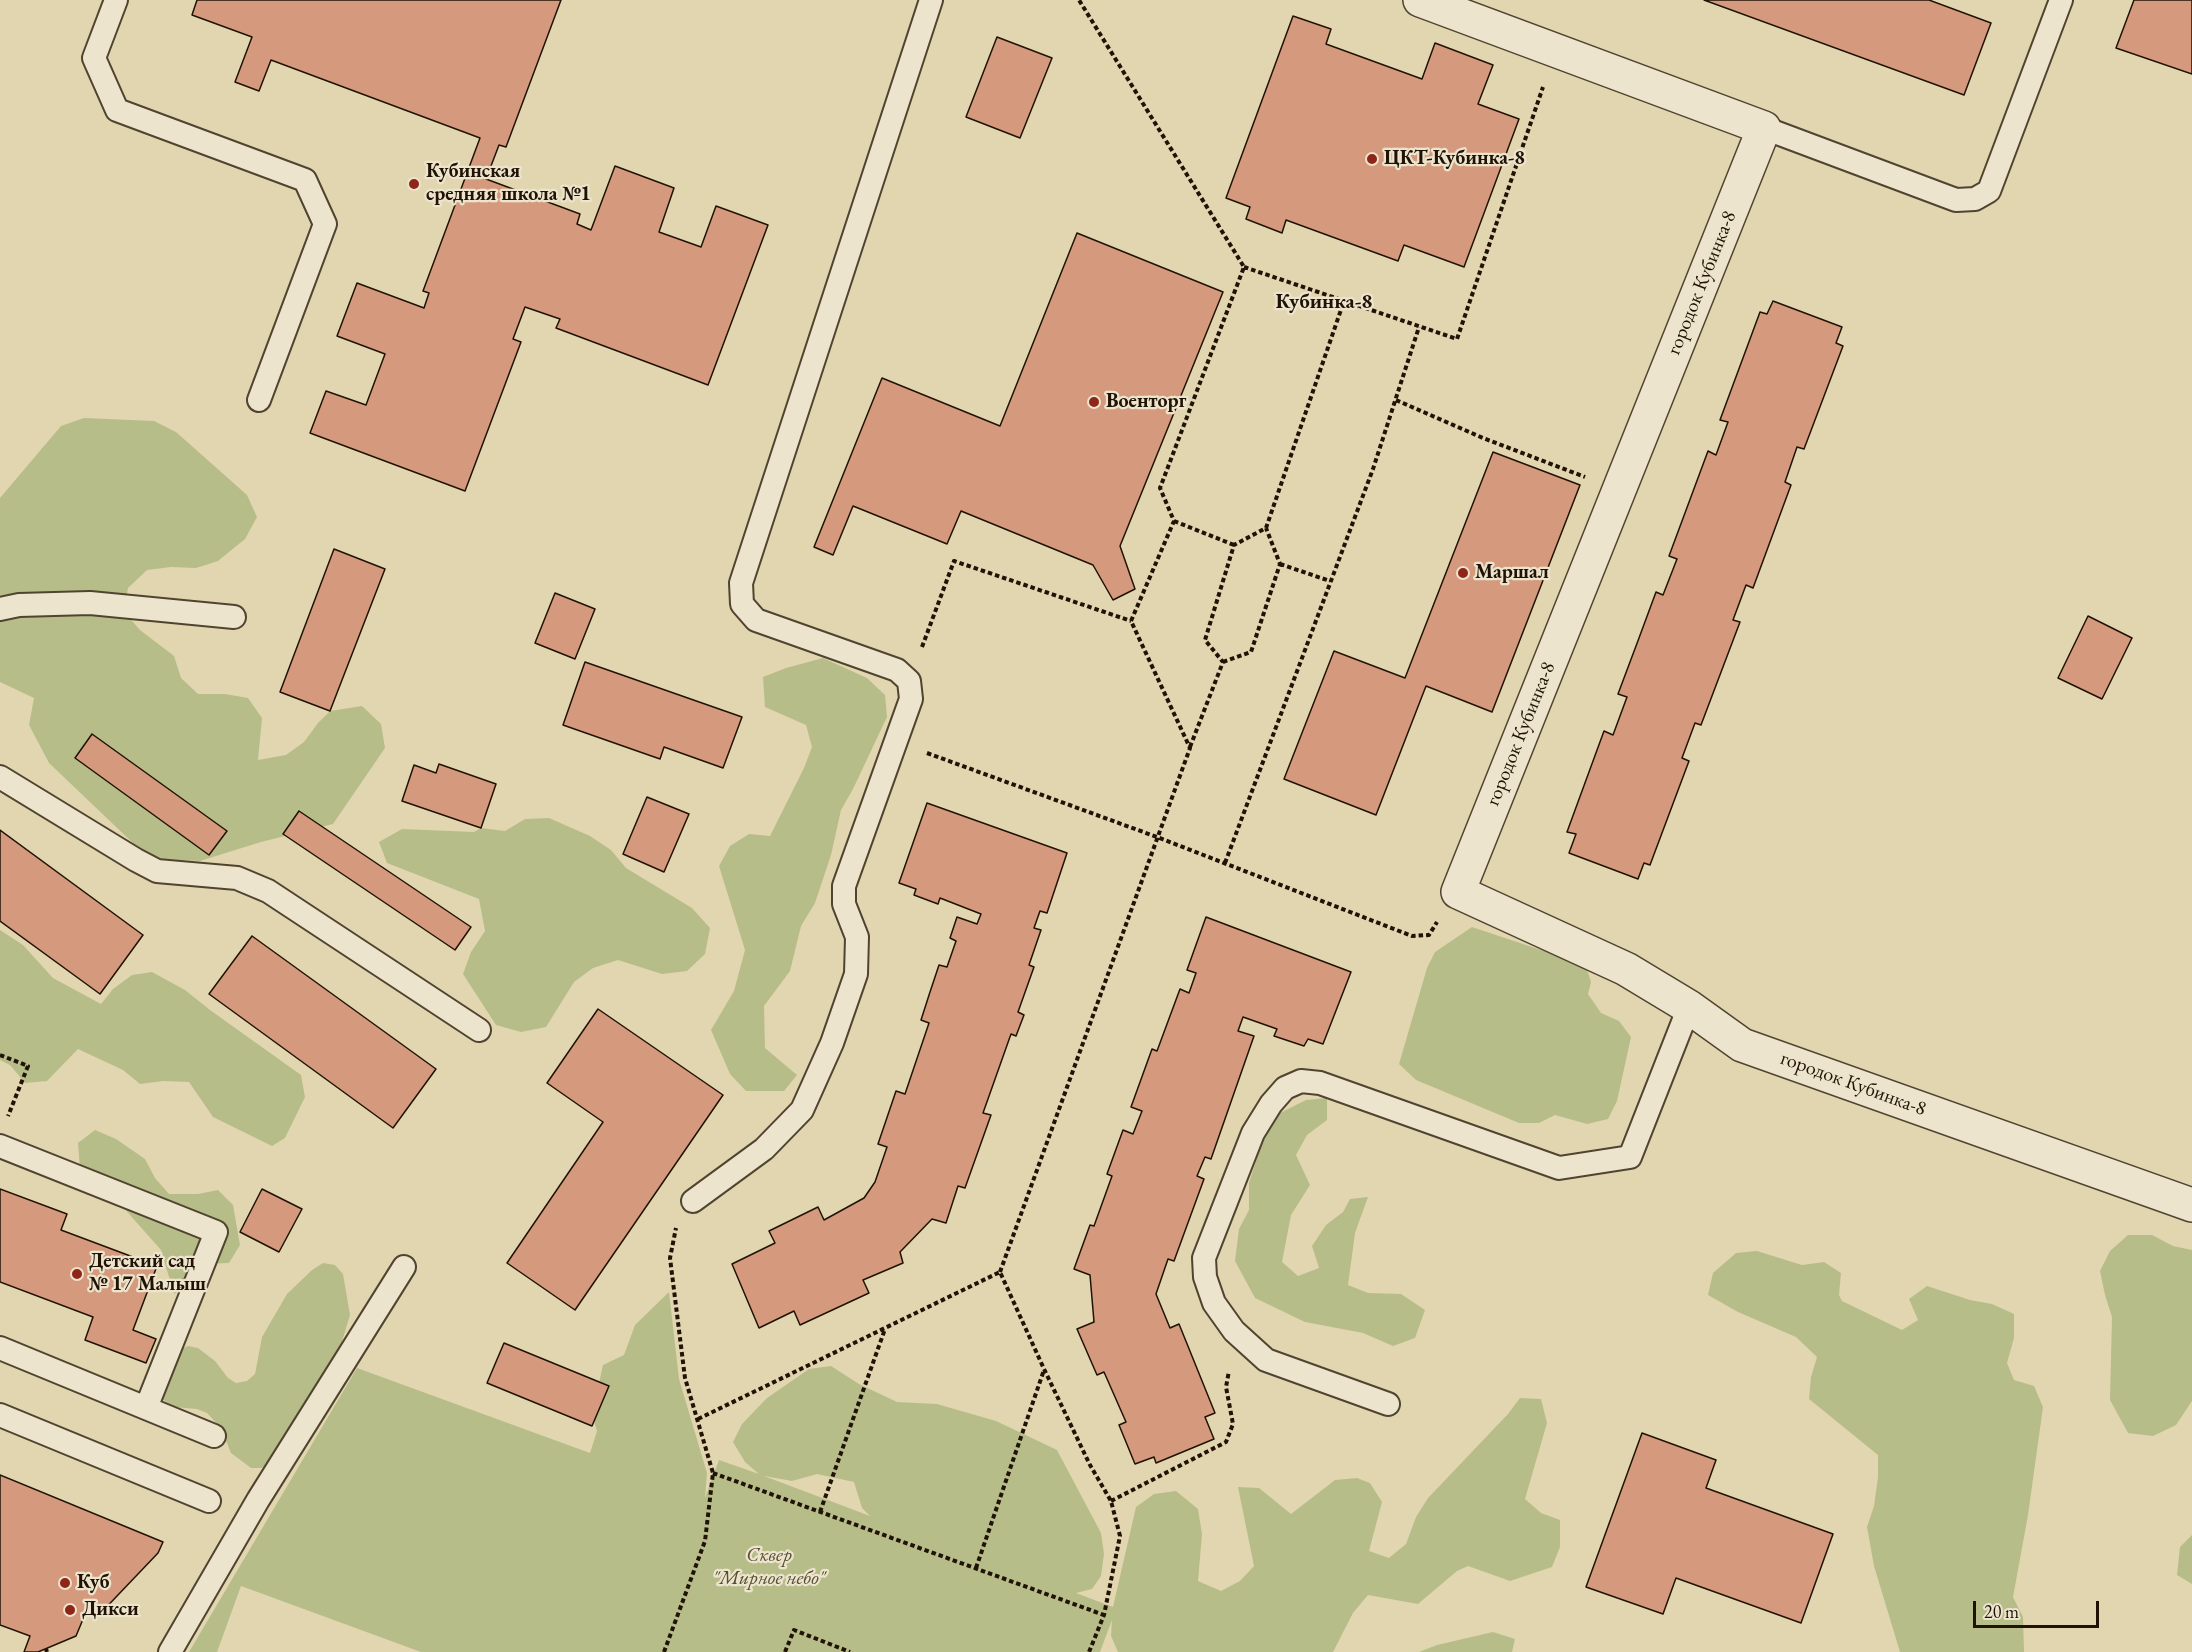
<!DOCTYPE html>
<meta charset="utf-8">
<style>
body{margin:0}
#map{position:relative;width:2192px;height:1652px;overflow:hidden;background:#e2d6b0;font-family:"EB Garamond",serif}
canvas{display:block}
.scale{position:absolute;left:1973px;top:1601px;width:126px;height:27px;box-sizing:border-box;border:3px solid #201305;border-top:0;padding-left:8px;font-size:18px;line-height:21px;white-space:nowrap;color:#201305;-webkit-text-stroke:4px #ece4cc;paint-order:stroke}
</style>
<div id="map">
<canvas width="2192" height="1652"></canvas>
<div class="scale">20 m</div>
</div>
<script>
const context = document.querySelector('canvas').getContext('2d');
context.lineJoin = 'round';
function paint(path, color) {
  context.fillStyle = color;
  context.fill(path, 'evenodd');
}
function toPath(rows) {
  const path = new Path2D();
  for (const r of rows) {
    path.moveTo(r[0], r[1]);
    for (let i = 2; i < r.length; i += 2) path.lineTo(r[i], r[i + 1]);
  }
  return path;
}
function strokePath(path, color, width, dash) {
  context.strokeStyle = color;
  context.lineWidth = width;
  context.lineCap = dash ? 'butt' : 'round';
  context.setLineDash(dash || []);
  context.stroke(path);
}
function drawText(font, color, halo, rows, align = 'center') {
  context.font = font + ' "EB Garamond",serif';
  context.lineWidth = 4.5;
  context.setLineDash([]);
  context.textBaseline = 'middle';
  context.strokeStyle = halo;
  context.fillStyle = color;
  for (const [text, x, y, turn = 0] of rows) {
    context.save();
    context.translate(x, y);
    context.rotate((+turn || 0) * Math.PI / 180);
    context.textAlign = isNaN(turn) ? turn : align;
    if (halo) context.strokeText(text, 0, 0);
    context.fillText(text, 0, 0);
    context.restore();
  }
}
paint(toPath([
 [84,418,154,421,176,432,247,495,257,517,245,539,218,561,196,568,171,567,147,570,128,588,124,612,140,630,174,656,181,678,198,694,225,694,248,698,262,718,258,760,286,755,304,742,318,723,330,711,362,706,381,724,385,748,333,824,261,842,200,861,154,859,134,844,49,763,29,725,34,698,0,682,0,498,61,426],
 [823,658,867,678,885,695,887,717,853,789,841,810,831,855,815,903,801,926,790,971,764,1006,765,1048,797,1075,784,1091,746,1091,730,1074,711,1030,734,991,745,950,719,866,730,846,749,834,770,836,804,768,812,747,806,725,765,707,763,677,786,668],
 [549,818,590,836,611,850,626,868,692,908,710,928,705,954,687,971,662,974,618,960,593,968,574,982,546,1027,521,1032,496,1025,463,974,471,952,485,931,479,899,387,863,379,842,402,829,474,832,481,828,505,831,525,819],
 [1472,927,1544,951,1567,951,1584,960,1591,982,1588,994,1601,1013,1619,1021,1631,1037,1617,1101,1608,1119,1587,1124,1555,1115,1539,1123,1519,1123,1416,1080,1399,1064,1427,968,1435,952],
 [0,930,23,945,53,978,101,1004,113,989,132,975,152,972,185,990,210,1010,301,1075,305,1097,285,1138,272,1146,213,1117,189,1082,163,1081,140,1084,123,1070,78,1049,47,1081,25,1083,10,1065,0,1060],
 [1327,1098,1327,1120,1307,1135,1296,1155,1310,1185,1291,1215,1282,1262,1298,1276,1319,1268,1312,1246,1326,1225,1343,1212,1350,1199,1368,1197,1355,1233,1348,1285,1368,1293,1401,1294,1425,1310,1415,1338,1393,1346,1363,1333,1305,1322,1255,1298,1235,1261,1239,1229,1249,1210,1249,1183,1257,1158,1260,1136,1272,1117,1306,1100],
 [95,1130,116,1139,145,1159,155,1178,169,1194,198,1194,218,1190,233,1205,240,1245,229,1263,206,1264,194,1283,174,1294,161,1250,114,1197,80,1169,78,1143],
 [2128,1235,2152,1235,2173,1246,2192,1250,2192,1401,2176,1425,2153,1436,2128,1433,2110,1400,2112,1317,2105,1295,2100,1271,2110,1251],
 [1757,1251,1802,1265,1824,1262,1841,1273,1839,1295,1842,1301,1902,1330,1918,1320,1909,1299,1927,1286,1970,1300,1992,1304,2014,1314,2014,1338,2007,1363,2014,1380,2034,1386,2043,1407,2028,1515,2013,1597,2023,1617,2024,1652,1900,1652,1874,1566,1867,1527,1874,1506,1878,1477,1878,1455,1809,1399,1811,1377,1817,1357,1796,1337,1738,1312,1708,1295,1713,1273,1736,1253],
 [323,1263,335,1265,343,1274,350,1315,336,1361,272,1462,262,1468,251,1468,231,1453,221,1428,207,1413,197,1409,173,1407,154,1393,166,1355,188,1346,198,1348,215,1361,228,1378,236,1383,247,1381,255,1374,262,1337,287,1294,312,1270],
 [669,1292,679,1379,707,1473,705,1498,719,1460,759,1474,745,1462,733,1442,742,1424,767,1398,809,1369,831,1366,859,1384,897,1402,937,1404,996,1421,1057,1450,1101,1533,1104,1554,1101,1576,1092,1589,1076,1593,1113,1607,1136,1507,1154,1494,1176,1491,1198,1509,1202,1534,1198,1581,1221,1591,1240,1581,1254,1566,1238,1487,1259,1488,1291,1514,1335,1480,1357,1478,1370,1483,1382,1502,1369,1551,1389,1558,1406,1544,1416,1517,1428,1498,1508,1414,1520,1398,1541,1399,1547,1423,1525,1499,1541,1513,1560,1520,1560,1547,1552,1567,1510,1581,1468,1566,1457,1571,1418,1604,1368,1595,1353,1613,1333,1652,1118,1652,1111,1636,1112,1620,1100,1652,421,1652,241,1586,217,1652,189,1652,357,1368,590,1453,597,1431,592,1415,603,1365,624,1355,635,1325],
 [817,1474,854,1482,862,1508,870,1516,764,1476,792,1481],
 [2192,1535,2192,1584,2177,1575,2180,1547],
 [1493,1632,1515,1639,1512,1652,1419,1652,1437,1645]
]), '#b7bd89');
const building = toPath([
 [197,0,561,0,506,147,499,145,486,179,580,214,577,224,591,230,615,166,674,188,659,232,701,247,716,206,768,225,708,385,556,328,560,319,525,307,513,339,521,342,465,491,310,433,326,391,366,405,385,354,337,336,357,283,424,308,429,293,423,291,480,138,271,60,259,91,235,82,252,37,192,15,197,0],
 [1704,0,1929,0,1991,23,1964,95,1704,0],
 [2134,0,2192,0,2192,74,2116,48,2134,0],
 [1293,16,1331,29,1326,44,1422,79,1435,43,1493,65,1478,104,1519,119,1464,267,1404,245,1398,261,1286,220,1282,233,1246,219,1250,207,1226,198,1293,16],
 [997,37,1052,58,1020,138,966,117,997,37],
 [1077,233,1223,292,1120,546,1135,589,1113,600,1093,565,961,511,947,544,853,506,833,555,814,547,882,378,1000,426,1077,233],
 [1773,301,1842,327,1836,343,1843,346,1804,449,1797,447,1785,482,1791,485,1753,588,1746,585,1733,620,1740,622,1701,725,1695,723,1682,758,1689,761,1650,865,1644,863,1638,879,1569,853,1576,834,1567,832,1604,731,1613,735,1627,697,1618,694,1639,638,1656,592,1663,595,1677,559,1669,556,1708,451,1716,455,1728,422,1720,420,1760,312,1767,314,1773,301],
 [1493,452,1580,485,1492,712,1426,686,1376,815,1284,779,1334,651,1405,678,1493,452],
 [334,549,385,569,330,711,280,692,334,549],
 [555,593,595,609,575,659,535,643,555,593],
 [2088,616,2132,638,2102,699,2058,678,2088,616],
 [585,662,742,717,723,768,664,747,660,759,563,725,585,662],
 [92,734,227,831,209,855,75,758,92,734],
 [439,764,496,784,481,828,402,801,414,765,436,773,439,764],
 [647,797,689,814,664,872,623,854,647,797],
 [927,803,1067,853,1047,913,1040,911,1034,928,1041,930,1029,965,1034,967,1018,1012,1024,1015,1016,1036,1011,1034,983,1113,991,1115,965,1188,958,1186,946,1223,932,1219,900,1252,903,1263,863,1280,869,1293,800,1325,794,1311,759,1328,732,1264,775,1243,769,1231,818,1207,824,1220,864,1198,875,1182,887,1147,878,1144,896,1091,905,1094,929,1023,921,1020,930,992,939,965,947,967,956,941,950,938,957,917,977,924,981,914,940,898,938,904,914,895,916,889,899,883,927,803],
 [299,811,471,927,455,950,283,834,299,811],
 [0,830,143,935,100,994,0,921,0,830],
 [1206,917,1351,972,1323,1044,1308,1039,1304,1046,1274,1036,1277,1029,1243,1017,1238,1031,1254,1036,1211,1159,1205,1157,1197,1176,1204,1179,1174,1261,1168,1259,1156,1294,1170,1328,1179,1324,1215,1413,1205,1417,1214,1439,1156,1463,1154,1457,1135,1464,1119,1425,1126,1422,1104,1372,1097,1375,1077,1329,1094,1322,1090,1275,1074,1269,1090,1225,1094,1226,1112,1176,1107,1174,1123,1130,1133,1134,1142,1111,1131,1107,1152,1049,1157,1051,1180,989,1189,993,1196,973,1187,970,1206,917],
 [252,936,436,1069,393,1128,209,994,252,936],
 [598,1009,723,1095,575,1310,507,1263,603,1122,547,1083,598,1009],
 [0,1189,67,1214,61,1230,157,1266,133,1330,156,1339,146,1363,85,1340,93,1317,0,1282,0,1189],
 [262,1189,302,1209,279,1252,240,1232,262,1189],
 [504,1343,609,1386,592,1426,487,1383,504,1343],
 [1642,1433,1716,1460,1706,1488,1833,1534,1801,1623,1676,1578,1663,1614,1586,1587,1642,1433],
 [0,1475,163,1542,158,1553,97,1617,86,1612,76,1636,38,1652,24,1652,30,1636,0,1625,0,1475]
]);
paint(building, '#d5997d');
strokePath(building, '#201305', 1.5);
const service = toPath([
 [116,0,94,58,117,110,305,180,325,224,259,400],
 [1764,128,1956,200,1975,199,1989,191,2061,0],
 [0,609,19,605,90,603,234,617],
 [0,777,136,860,157,871,237,878,268,891,479,1030],
 [0,1146,216,1232,146,1408],
 [693,1201,764,1149,802,1110,832,1043,856,974,857,937,844,904,844,886,911,699,909,681,897,670,756,620,742,604,741,583,931,0],
 [0,1348,214,1436],
 [1388,1404,1266,1360,1234,1331,1214,1303,1205,1277,1204,1258,1253,1133,1271,1104,1285,1088,1301,1081,1320,1083,1559,1168,1630,1157,1689,1007],
 [0,1415,209,1501],
 [170,1652,258,1500,404,1267]
]);
const minor = toPath([
 [1420,0,1764,128,1458,892,1626,969,1689,1007,1742,1045,2192,1205]
]);
strokePath(service, '#504430', 26);
strokePath(minor, '#504430', 36);
strokePath(toPath([
 [1244,267,1457,339,1543,87],
 [1396,400,1483,438,1585,477],
 [1174,521,1234,545],
 [1280,564,1330,581],
 [922,647,954,561,1131,621],
 [1223,662,1251,652,1280,564,1266,528],
 [1190,747,1223,662,1205,640,1234,545,1266,528,1344,301],
 [927,753,1157,837,1412,936,1429,935,1437,922],
 [1225,863,1373,469,1419,327],
 [0,1055,28,1066,8,1116],
 [1000,1272,1190,748,1131,621,1174,521,1160,488,1244,267,1079,0],
 [698,1419,1000,1272,1044,1369,1090,1465,1111,1501,1120,1536,1104,1615,1089,1652],
 [713,1473,1104,1615],
 [1111,1501,1226,1442,1233,1424,1226,1387,1229,1371],
 [820,1512,885,1329],
 [976,1568,1044,1370],
 [46,1649,47,1652],
 [664,1652,705,1541,713,1473,685,1378,670,1258,676,1228],
 [785,1652,794,1630,850,1652]
]), '#201305', 4, [4.5, 3]);
strokePath(service, '#ece4cc', 22);
strokePath(minor, '#ece4cc', 33);
for (const [x, y, r, color] of [
 [1372,159,6,"#8f2418"],
 [414,184,6,"#8f2418"],
 [1094,402,6,"#8f2418"],
 [1463,573,6,"#8f2418"],
 [77,1274,6,"#8f2418"],
 [65,1583,6,"#8f2418"],
 [70,1610,6,"#8f2418"]
]) {
  const dot = new Path2D();
  dot.arc(x, y, r, 0, 2 * Math.PI);
  context.fillStyle = color;
  context.fill(dot);
  strokePath(dot, '#ece4cc', 2);
}
drawText('bold 20px', '#201305', '#ece4cc', [
 ["ЦКТ-Кубинка-8",1384,159],
 ["Кубинская",426,172],
 ["средняя школа №1",426,195],
 ["Военторг",1106,402],
 ["Маршал",1475,573],
 ["Детский сад",89,1262],
 ["№ 17 Малыш",89,1285],
 ["Куб",77,1583],
 ["Дикси",82,1610]
], 'left');
drawText('20px', '#201305', '#ece4cc', [
 ["городок Кубинка-8",1702,283,-68],
 ["городок Кубинка-8",1521,734,-68],
 ["городок Кубинка-8",1853,1084,20]
]);
drawText('italic 20px', '#554e33', '#ece4cc', [
 ["Сквер",769,1556],
 ["\"Мирное небо\"",769,1579]
]);
drawText('bold 21px', '#201305', '#ece4cc', [
 ["Кубинка-8",1324,302]
]);
</script>
